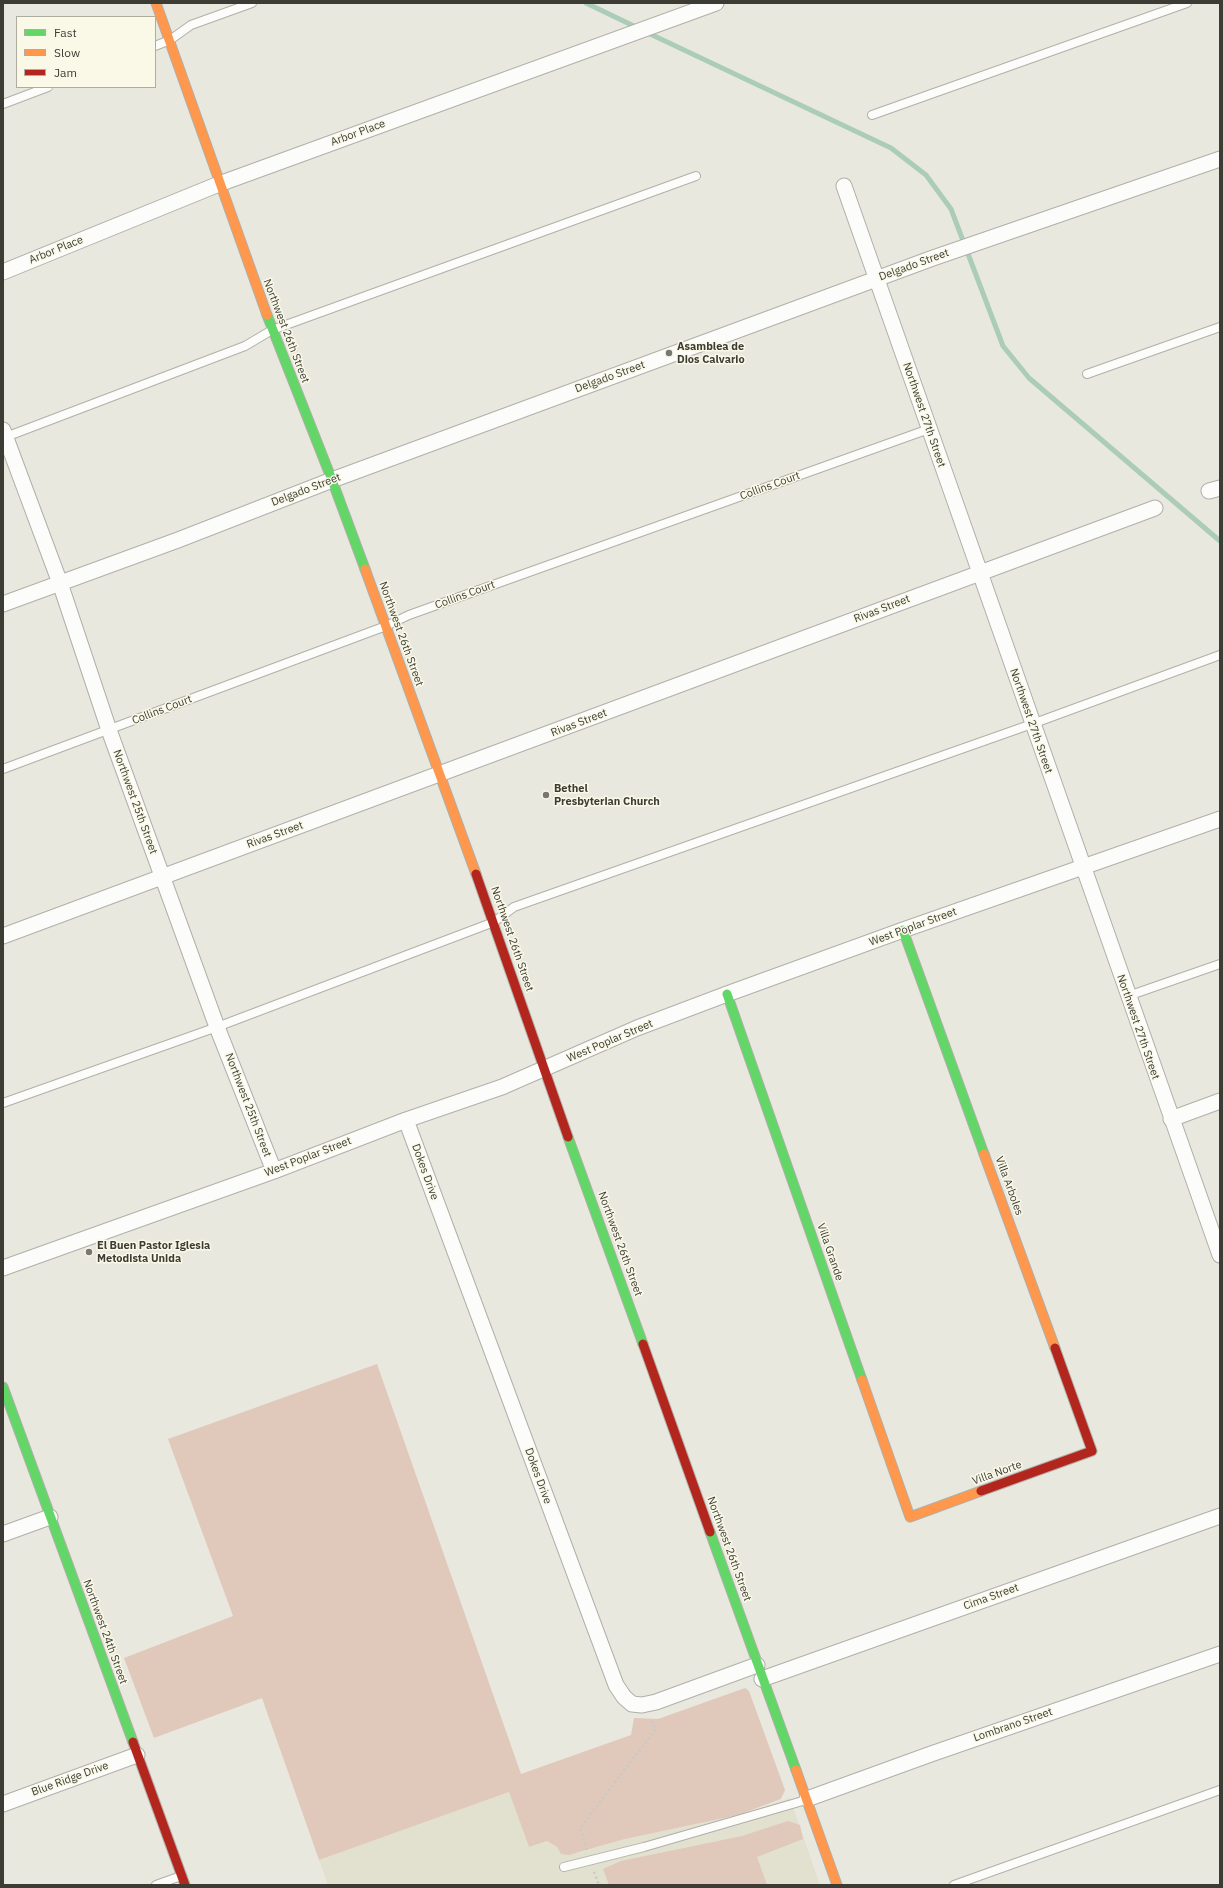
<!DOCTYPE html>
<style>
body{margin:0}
#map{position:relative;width:1223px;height:1888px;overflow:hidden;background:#e9e8df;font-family:"IBM Plex Sans",sans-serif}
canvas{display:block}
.frame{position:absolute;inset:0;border:4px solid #3c3c35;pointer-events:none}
.legend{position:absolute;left:16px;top:16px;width:140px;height:72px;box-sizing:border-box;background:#faf9e8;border:1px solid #aeada0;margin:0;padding:5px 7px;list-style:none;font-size:12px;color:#3c3c35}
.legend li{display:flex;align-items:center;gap:8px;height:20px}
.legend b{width:20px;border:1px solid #aeada0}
</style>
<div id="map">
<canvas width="1223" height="1888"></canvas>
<div class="frame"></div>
<ul class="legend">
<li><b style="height:5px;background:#63d668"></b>Fast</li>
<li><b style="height:5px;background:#ff974d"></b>Slow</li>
<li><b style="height:5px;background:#b3261e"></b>Jam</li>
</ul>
</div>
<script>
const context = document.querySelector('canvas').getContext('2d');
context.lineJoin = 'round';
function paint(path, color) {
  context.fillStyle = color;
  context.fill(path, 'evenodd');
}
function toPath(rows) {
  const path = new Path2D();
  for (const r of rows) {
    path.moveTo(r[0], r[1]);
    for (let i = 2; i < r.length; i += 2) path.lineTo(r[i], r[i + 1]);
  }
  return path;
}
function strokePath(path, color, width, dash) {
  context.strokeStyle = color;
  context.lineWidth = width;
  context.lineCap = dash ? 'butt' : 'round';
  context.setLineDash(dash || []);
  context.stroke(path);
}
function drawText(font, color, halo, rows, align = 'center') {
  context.font = font + ' "IBM Plex Sans",sans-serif';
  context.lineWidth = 3;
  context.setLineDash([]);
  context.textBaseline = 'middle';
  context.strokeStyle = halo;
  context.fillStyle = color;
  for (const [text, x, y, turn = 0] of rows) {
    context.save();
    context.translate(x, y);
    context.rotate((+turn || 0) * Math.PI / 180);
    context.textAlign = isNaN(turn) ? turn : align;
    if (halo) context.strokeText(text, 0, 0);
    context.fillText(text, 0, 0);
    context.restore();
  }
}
paint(toPath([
 [509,1792,529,1847,547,1841,557,1847,561,1854,579,1853,625,1839,738,1815,790,1798,820,1885,328,1885,319,1860]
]), '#e2e0cf');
paint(toPath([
 [377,1364,521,1774,631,1735,634,1718,658,1719,745,1688,749,1691,785,1790,781,1799,738,1815,625,1839,569,1855,561,1854,557,1847,547,1841,529,1847,509,1792,319,1860,262,1698,154,1738,124,1658,233,1616,168,1439],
 [788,1821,800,1825,803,1839,757,1857,767,1885,609,1885,603,1869,621,1861,742,1836]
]), '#e0c8bb');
strokePath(toPath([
 [586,3,638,28],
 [646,32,891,148,926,175,951,209,1003,346,1029,378,1220,541]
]), '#abcdb8', 5);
const lane = toPath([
 [155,46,170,40,191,25,252,3],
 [3,104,48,87],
 [872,115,1187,3],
 [1087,374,1220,327],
 [3,438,245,346,272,330,696,176],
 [3,769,386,626,409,615,929,429],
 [1128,996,1220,964],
 [3,1103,217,1027,494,922,514,907,1032,724,1220,655],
 [564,1867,644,1847,806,1800],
 [156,1885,181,1876],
 [954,1885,1220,1790]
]);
const street = toPath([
 [844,186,1220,1255],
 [3,272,219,184,716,3],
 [3,430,60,583,109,730,217,1027,274,1171],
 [1209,491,1220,488],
 [3,604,178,540,332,480,933,258,1220,159],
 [3,936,1155,508],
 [1171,1119,1220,1101],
 [406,1120,616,1685,624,1697,632,1704,642,1705,656,1702,757,1665],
 [3,1268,274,1171,406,1120,502,1087,637,1028,727,994,903,930,1220,819],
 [3,1534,50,1517],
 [762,1679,1220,1516],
 [807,1799,931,1754,1220,1654],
 [3,1804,137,1755]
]);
const fast = toPath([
 [267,315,332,480,365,569],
 [903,930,984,1154],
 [727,994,862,1380],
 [568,1137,643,1344],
 [3,1387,133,1742],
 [710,1532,796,1770]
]);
const slow = toPath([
 [156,3,267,315],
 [365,569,476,874],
 [984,1154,1055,1348],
 [862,1380,910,1517,981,1491],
 [796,1770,837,1885]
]);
const jam = toPath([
 [476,874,568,1137],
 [643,1344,710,1532],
 [981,1491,1092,1451,1055,1348],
 [133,1742,185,1885]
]);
strokePath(lane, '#b0afa9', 10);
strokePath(street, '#b0afa9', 17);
strokePath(fast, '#b0afa9', 11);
strokePath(slow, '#b0afa9', 11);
strokePath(jam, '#b0afa9', 11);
strokePath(toPath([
 [587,1850,580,1828,656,1729,651,1719],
 [594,1872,599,1885]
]), '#c9c9c5', 2.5, [2, 3]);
strokePath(lane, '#fcfcfa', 8);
strokePath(street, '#fcfcfa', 15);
strokePath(fast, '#63d668', 9);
strokePath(slow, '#ff974d', 9);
strokePath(jam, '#b3261e', 9);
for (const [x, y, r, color] of [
 [669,353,4,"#797870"],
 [546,795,4,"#797870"],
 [89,1252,4,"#797870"]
]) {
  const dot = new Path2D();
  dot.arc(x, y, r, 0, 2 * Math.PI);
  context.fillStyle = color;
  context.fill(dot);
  strokePath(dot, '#faf9e8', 1.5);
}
drawText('11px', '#3c3c35', '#faf9e8', [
 ["Arbor Place",358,133,-20],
 ["Arbor Place",56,250,-22],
 ["Delgado Street",914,265,-20],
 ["Northwest 26th Street",286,331,69],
 ["Delgado Street",610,377,-20],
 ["Northwest 27th Street",924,415,71],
 ["Collins Court",770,486,-20],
 ["Delgado Street",306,490,-21],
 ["Collins Court",465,595,-20],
 ["Rivas Street",882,609,-21],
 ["Northwest 26th Street",401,634,70],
 ["Collins Court",162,710,-21],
 ["Northwest 27th Street",1031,721,71],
 ["Rivas Street",579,723,-21],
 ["Northwest 25th Street",135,802,70],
 ["Rivas Street",275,835,-20],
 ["West Poplar Street",913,927,-20],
 ["Northwest 26th Street",512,939,71],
 ["Northwest 27th Street",1138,1027,71],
 ["West Poplar Street",610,1041,-23],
 ["Northwest 25th Street",248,1105,69],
 ["West Poplar Street",308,1157,-21],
 ["Dokes Drive",425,1172,70],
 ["Villa Arboles",1009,1186,70],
 ["Northwest 26th Street",620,1244,70],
 ["Villa Grande",830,1252,71],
 ["Villa Norte",997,1473,-20],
 ["Dokes Drive",538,1476,70],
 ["Northwest 26th Street",729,1549,70],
 ["Cima Street",991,1597,-20],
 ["Northwest 24th Street",105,1632,70],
 ["Lombrano Street",1013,1725,-19],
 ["Blue Ridge Drive",70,1779,-20]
]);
drawText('bold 11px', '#3c3c35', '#faf9e8', [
 ["Asamblea de",677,347],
 ["Dios Calvario",677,360],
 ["Bethel",554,789],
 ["Presbyterian Church",554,802],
 ["El Buen Pastor Iglesia",97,1246],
 ["Metodista Unida",97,1259]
], 'left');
</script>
